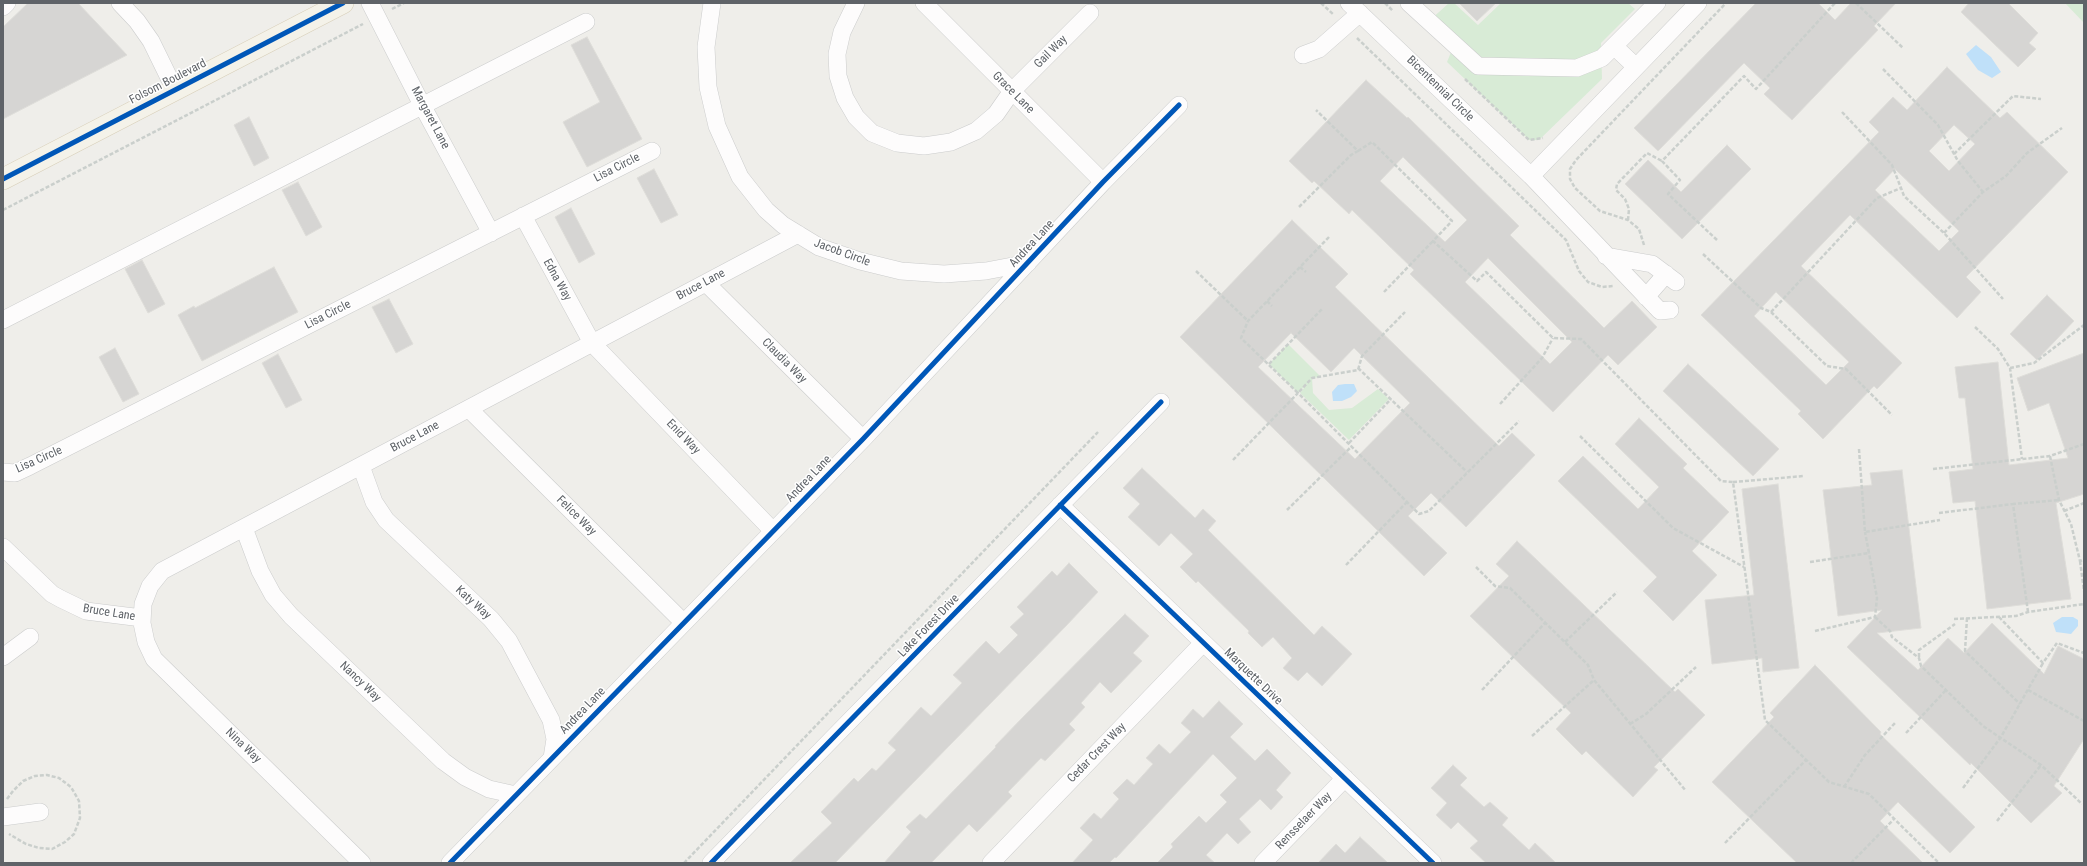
<!DOCTYPE html>
<style>
body{margin:0}
#map{position:relative;width:2087px;height:866px;overflow:hidden;background:#efeeea;font-family:"Roboto Condensed",sans-serif}
canvas{display:block}
.frame{position:absolute;inset:0;border:4px solid #5f6368;pointer-events:none}
</style>
<div id="map">
<canvas width="2087" height="866"></canvas>
<div class="frame"></div>
</div>
<script>
const context = document.querySelector('canvas').getContext('2d');
context.lineJoin = 'round';
function paint(path, color) {
  context.fillStyle = color;
  context.fill(path, 'evenodd');
}
function toPath(rows) {
  const path = new Path2D();
  for (const r of rows) {
    path.moveTo(r[0], r[1]);
    for (let i = 2; i < r.length; i += 2) path.lineTo(r[i], r[i + 1]);
  }
  return path;
}
function strokePath(path, color, width, dash) {
  context.strokeStyle = color;
  context.lineWidth = width;
  context.lineCap = dash ? 'butt' : 'round';
  context.setLineDash(dash || []);
  context.stroke(path);
}
function drawText(font, color, halo, rows, align = 'center') {
  context.font = font + ' "Roboto Condensed",sans-serif';
  context.lineWidth = 3;
  context.setLineDash([]);
  context.textBaseline = 'middle';
  context.strokeStyle = halo;
  context.fillStyle = color;
  for (const [text, x, y, turn = 0] of rows) {
    context.save();
    context.translate(x, y);
    context.rotate((+turn || 0) * Math.PI / 180);
    context.textAlign = isNaN(turn) ? turn : align;
    if (halo) context.strokeText(text, 0, 0);
    context.fillText(text, 0, 0);
    context.restore();
  }
}
paint(toPath([
 [1449,3,1454,3,1478,25,1501,3,1628,3,1635,9,1601,43,1602,79,1539,140,1529,140,1447,62,1456,40,1429,21],
 [2065,3,2084,3,2084,23],
 [1288,344,1321,377,1312,378,1313,393,1329,410,1352,408,1378,389,1389,399,1349,440,1300,393,1308,383,1298,393,1269,364]
]), '#d8ebd6');
paint(toPath([
 [1976,45,1991,57,2001,72,1992,78,1978,70,1966,54],
 [1345,384,1354,384,1357,391,1351,397,1342,401,1333,401,1332,392,1338,385],
 [2062,617,2073,617,2078,620,2078,626,2071,634,2056,632,2053,623]
]), '#bfe0f9');
const building = toPath([
 [28,3,78,3,127,55,3,119,3,27,28,3],
 [1459,3,1496,3,1477,21,1459,3],
 [1756,3,1818,3,1835,20,1851,3,1896,3,1874,26,1878,30,1792,120,1764,94,1770,88,1744,63,1658,151,1634,128,1756,3],
 [1969,3,2008,3,2038,33,2029,43,2036,49,2018,67,1961,12,1969,3],
 [587,37,642,139,587,167,563,122,600,102,571,45,587,37],
 [1947,67,2000,118,2007,112,2068,172,1966,277,1981,292,1957,318,1850,215,1801,266,1902,363,1877,389,1874,386,1823,439,1798,414,1801,411,1701,315,1879,132,1869,122,1893,97,1907,110,1947,67],
 [1954,125,1975,144,1949,171,1929,151,1954,125],
 [1895,169,1959,231,1939,251,1875,190,1895,169],
 [1776,292,1849,362,1826,385,1754,316,1776,292],
 [1366,80,1407,118,1408,117,1519,226,1510,235,1604,328,1632,301,1657,327,1618,365,1608,355,1553,412,1410,274,1414,270,1352,210,1349,214,1314,181,1312,183,1289,161,1366,80],
 [1403,157,1467,220,1445,242,1380,181,1403,157],
 [1488,258,1572,342,1550,364,1465,282,1488,258],
 [249,117,269,158,254,166,234,125,249,117],
 [1727,145,1751,169,1682,239,1625,184,1648,160,1681,192,1727,145],
 [654,169,678,215,661,223,637,178,654,169],
 [298,182,322,227,306,236,282,190,298,182],
 [571,208,595,254,579,263,555,217,571,208],
 [1292,220,1348,274,1335,287,1499,446,1512,433,1535,455,1466,527,1431,493,1408,516,1447,553,1424,576,1180,337,1292,220],
 [1291,333,1331,372,1354,348,1410,403,1355,459,1258,367,1291,333],
 [142,260,165,304,148,313,125,269,142,260],
 [274,267,298,312,202,361,178,315,194,306,195,308,274,267],
 [2047,295,2074,321,2037,360,2010,334,2047,295],
 [389,299,413,344,396,353,372,307,389,299],
 [115,348,139,394,123,402,99,357,115,348],
 [2084,353,2084,494,2056,503,2071,599,1987,609,1975,501,1953,503,1949,472,1973,469,1965,398,1959,398,1955,367,1998,362,2009,465,2068,458,2049,403,2028,411,2017,378,2084,353],
 [278,354,302,400,286,408,262,363,278,354],
 [1688,364,1779,449,1753,476,1663,391,1688,364],
 [1639,418,1687,464,1683,468,1729,512,1692,551,1717,575,1673,621,1643,591,1657,577,1558,481,1583,456,1638,509,1659,487,1615,444,1639,418],
 [1142,468,1195,518,1203,509,1216,521,1208,530,1314,635,1322,626,1352,654,1322,686,1307,672,1298,681,1283,668,1292,658,1273,637,1262,647,1248,633,1249,631,1198,581,1196,583,1180,567,1193,554,1171,533,1159,546,1128,517,1140,504,1123,488,1142,468],
 [1902,470,1921,628,1877,633,1918,670,1948,638,1964,653,1992,623,2044,674,2058,646,2084,659,2084,739,2054,786,2062,793,2031,823,1971,763,1970,765,1847,647,1882,610,1838,616,1823,490,1872,485,1870,473,1902,470],
 [1778,484,1799,668,1763,672,1762,658,1712,664,1705,600,1754,595,1742,489,1778,484],
 [1517,541,1675,692,1678,689,1705,715,1654,767,1658,770,1633,797,1586,751,1582,755,1556,729,1571,713,1470,616,1509,576,1496,564,1517,541],
 [1069,563,1098,592,1066,626,835,863,790,863,832,823,821,812,854,778,858,782,872,768,876,771,896,750,888,743,921,707,931,716,962,683,953,675,986,641,999,654,1018,635,1010,627,1024,614,1017,607,1052,571,1057,576,1069,563],
 [1125,614,1149,636,1133,653,1142,661,1111,693,1100,682,1081,703,1085,707,1069,724,1075,730,1045,761,1041,758,1008,792,1012,796,977,832,969,824,931,863,884,863,911,832,906,827,920,814,926,819,996,747,995,746,1023,717,1125,614],
 [1815,665,1881,732,1880,734,1975,827,1950,853,1898,802,1880,821,1923,863,1797,863,1712,782,1774,717,1770,713,1815,665],
 [1219,701,1243,724,1230,737,1255,761,1267,749,1291,773,1276,790,1283,797,1271,810,1260,799,1239,819,1251,832,1238,844,1227,833,1206,855,1215,863,1157,863,1173,847,1171,844,1199,816,1206,823,1227,802,1220,795,1237,778,1213,754,1116,858,1115,857,1109,863,1072,863,1093,840,1080,828,1094,813,1101,819,1119,799,1113,793,1127,779,1134,785,1153,764,1146,758,1159,744,1170,754,1191,732,1181,723,1193,709,1203,718,1219,701],
 [1453,765,1467,778,1460,785,1484,807,1490,802,1508,818,1502,825,1529,850,1535,843,1556,863,1486,863,1470,848,1478,841,1458,822,1451,829,1436,815,1447,803,1431,788,1453,765],
 [1360,837,1388,863,1318,863,1336,844,1345,853,1360,837]
]);
paint(building, '#d6d5d3');
strokePath(building, '#deddd9', 1);
const minor = toPath([
 [120,3,137,21,151,41,175,90],
 [370,3,422,105,491,233],
 [712,3,706,47,708,87,717,126,740,177,766,210,783,225,819,247,860,261,901,271,944,274,986,271,1028,263],
 [856,3,842,32,837,54,838,76,845,98,856,117,872,133,897,143,924,146,951,142,976,131,996,114,1012,91,1090,13],
 [924,3,1103,182],
 [1349,3,1531,176,1660,311,1670,310],
 [1409,3,1478,66,1577,68,1602,58,1657,3],
 [3,7,7,3],
 [1614,46,1636,67],
 [1303,55,1319,49,1360,13],
 [1531,176,1698,3],
 [523,216,592,343,773,531],
 [1606,256,1652,264,1676,282],
 [706,283,863,439],
 [1646,297,1666,274],
 [3,320,586,22],
 [469,409,684,623],
 [361,466,374,502,386,520,491,619,509,641,551,720,555,739,552,758],
 [3,472,15,473,30,466,652,151],
 [1060,505,1433,863],
 [244,528,260,571,273,595,291,616,443,761,465,777,489,789,516,795],
 [3,547,52,594,61,599,86,611,142,618],
 [3,657,30,637],
 [3,817,40,812],
 [362,863,154,659,146,642,142,623,143,604,150,586,162,571,798,234],
 [450,863,863,439,1103,182,1179,105],
 [711,863,1161,402],
 [991,863,1203,643],
 [1263,863,1345,778]
]);
const major = toPath([
 [3,179,343,3]
]);
strokePath(minor, '#cbcccc', 18);
strokePath(major, '#d7ceb8', 22);
strokePath(toPath([
 [1321,3,1334,15],
 [1385,3,1393,11],
 [1856,3,1903,48],
 [392,9,404,3],
 [1357,38,1566,240,1579,271,1588,282,1602,287,1613,286],
 [1883,69,1938,125,1958,161,1983,192],
 [1465,79,1529,140,1543,138],
 [1842,112,1892,165,1901,188],
 [1358,151,1372,142,1452,221,1433,241,1477,281,1486,272,1553,338,1581,339,1721,481,1733,482,1765,720,1829,782,1869,794,1939,863],
 [1954,154,2013,96,2041,99],
 [1299,207,1351,155,1358,151,1316,110],
 [3,210,363,24],
 [1628,220,1629,209,1625,199,1616,190,1617,184,1647,153,1662,161],
 [1944,233,1983,192,2006,176,2027,153,2062,128],
 [1329,237,1248,321,1241,338,1298,393,1312,378,1358,370,1362,356,1405,312],
 [1717,240,1668,194,1680,180,1662,161,1744,76,1756,89,1835,3],
 [1644,245,1639,229,1628,220,1600,211,1575,188,1570,179,1570,169,1576,160,1726,3],
 [1703,254,1761,308,1771,312,1827,366,1846,369,1892,415],
 [1300,267,1306,272],
 [1196,271,1248,321],
 [1384,292,1433,241],
 [1267,301,1272,306],
 [1771,312,1877,198,1901,188,1904,196,1944,233,2003,299],
 [1975,327,1998,349,2010,368,2022,459],
 [1269,364,1323,308],
 [1358,368,1467,472],
 [2010,368,2034,363,2084,325],
 [1500,404,1542,358,1553,338],
 [1580,436,1673,528,1744,567],
 [1349,443,1391,399],
 [1859,449,1865,532,1940,520],
 [2050,456,2059,500,2071,524,2080,561,2084,560],
 [1233,460,1298,393,1419,514,1429,511,1519,421],
 [1933,469,2050,456,2084,444],
 [1733,482,1804,476],
 [1287,510,1352,446],
 [2064,511,2084,503],
 [1939,513,2013,504],
 [2080,561,2084,591],
 [1810,562,1869,553,1865,532],
 [1346,565,1407,502],
 [1476,567,1495,586,1510,588,1588,665,1594,680,1686,791],
 [2028,612,2013,504,2059,500],
 [1875,617,1890,631,1892,637,1919,658,1921,666,1983,726,2041,765,2082,804],
 [1999,617,2043,663,2057,643,2084,653],
 [1967,618,1965,651,2020,704],
 [1954,619,2016,616,2028,612,2084,604],
 [1815,631,1875,617,1877,598,1869,553],
 [1565,642,1617,592],
 [1919,657,1919,650,1955,624],
 [1482,690,1545,623],
 [2028,690,2084,721],
 [1630,724,1646,714,1696,667],
 [1906,733,1946,690],
 [1532,736,1594,680],
 [1844,787,1865,755,1895,723],
 [1963,788,2001,737,2043,663],
 [7,799,13,791,23,781,35,776,47,775,59,778,71,787,79,801,80,818,74,834,65,842,52,849,39,848,26,844,9,834],
 [1997,821,2041,765],
 [1725,843,1806,760],
 [684,863,1098,432],
 [1851,863,1894,819]
]), '#cacfcc', 2.5, [4, 2]);
strokePath(minor, '#fdfcfc', 17);
strokePath(major, '#f4f2e9', 21);
strokePath(toPath([
 [3,179,343,3],
 [1060,505,1433,863],
 [450,863,863,439,1103,182,1179,105],
 [711,863,1161,402]
]), '#0057b8', 5);
drawText('12px', '#5f6368', '#fff', [
 ["Gail Way",1051,52,-45],
 ["Folsom Boulevard",168,82,-27],
 ["Bicentennial Circle",1440,89,44],
 ["Grace Lane",1013,93,45],
 ["Margaret Lane",430,118,62],
 ["Lisa Circle",617,168,-27],
 ["Andrea Lane",1032,244,-47],
 ["Jacob Circle",842,253,20],
 ["Edna Way",557,280,61],
 ["Bruce Lane",701,285,-28],
 ["Lisa Circle",328,315,-27],
 ["Claudia Way",784,361,45],
 ["Bruce Lane",415,437,-28],
 ["Enid Way",683,437,46],
 ["Lisa Circle",39,460,-24],
 ["Andrea Lane",809,479,-46],
 ["Felice Way",576,516,45],
 ["Katy Way",473,603,42],
 ["Bruce Lane",109,613,9],
 ["Lake Forest Drive",929,626,-46],
 ["Marquette Drive",1253,677,44],
 ["Nancy Way",360,682,44],
 ["Andrea Lane",583,711,-46],
 ["Nina Way",243,746,44],
 ["Cedar Crest Way",1097,753,-46],
 ["Rensselaer Way",1304,821,-46]
]);
</script>
